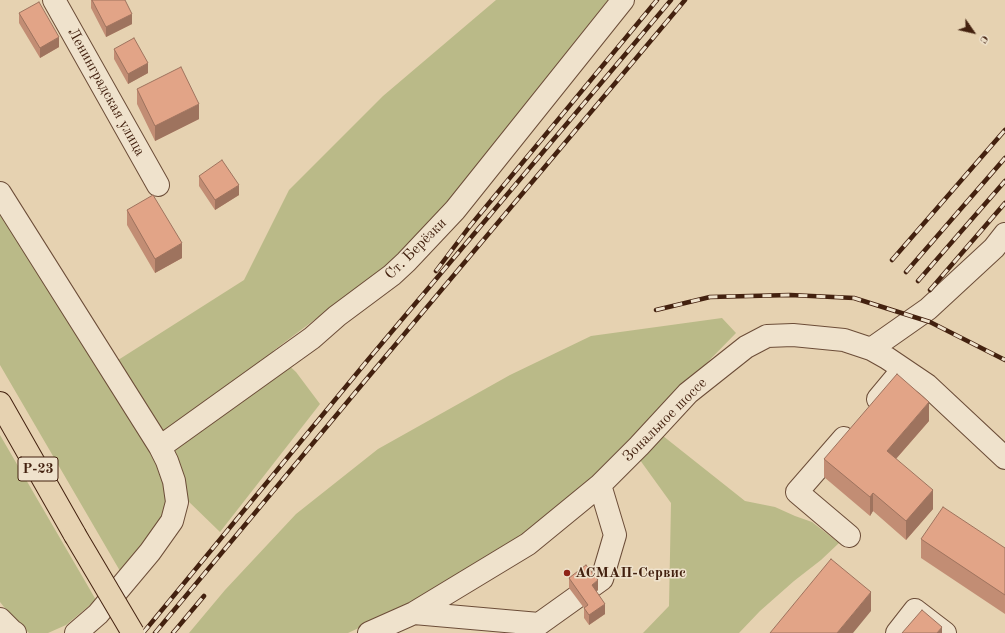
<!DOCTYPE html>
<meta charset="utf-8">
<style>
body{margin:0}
#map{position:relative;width:1005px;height:633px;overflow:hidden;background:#e6d2b1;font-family:"Old Standard TT",serif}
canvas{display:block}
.north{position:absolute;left:953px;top:12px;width:40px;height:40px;-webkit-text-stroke:3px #efe2cc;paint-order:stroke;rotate:124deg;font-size:11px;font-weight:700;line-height:16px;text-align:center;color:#43210f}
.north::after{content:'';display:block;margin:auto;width:14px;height:18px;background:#43210f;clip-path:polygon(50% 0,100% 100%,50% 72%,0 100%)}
</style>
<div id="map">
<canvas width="1005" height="633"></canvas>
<div class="north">С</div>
</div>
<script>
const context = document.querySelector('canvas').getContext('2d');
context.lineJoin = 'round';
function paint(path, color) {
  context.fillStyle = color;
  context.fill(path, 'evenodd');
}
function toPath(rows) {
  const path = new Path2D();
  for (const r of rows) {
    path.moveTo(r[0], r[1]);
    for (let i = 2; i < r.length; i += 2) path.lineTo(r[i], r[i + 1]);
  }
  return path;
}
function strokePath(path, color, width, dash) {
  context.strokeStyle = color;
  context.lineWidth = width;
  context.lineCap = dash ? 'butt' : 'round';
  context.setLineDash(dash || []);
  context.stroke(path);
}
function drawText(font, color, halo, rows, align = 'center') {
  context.font = font + ' "Old Standard TT",serif';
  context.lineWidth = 3;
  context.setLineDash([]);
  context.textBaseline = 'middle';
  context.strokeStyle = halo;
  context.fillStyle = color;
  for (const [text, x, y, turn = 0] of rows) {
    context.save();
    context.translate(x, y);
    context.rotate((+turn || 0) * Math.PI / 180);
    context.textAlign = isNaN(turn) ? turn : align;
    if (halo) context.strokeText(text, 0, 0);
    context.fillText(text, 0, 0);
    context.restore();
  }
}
paint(toPath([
 [496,0,608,0,446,204,386,266,273,351,296,372,320,404,220,532,185,498,115,362,244,280,289,190,383,96],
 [0,207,151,453,166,481,167,517,120,571,0,365],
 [722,318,736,333,689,381,653,428,745,501,775,507,795,516,812,522,839,543,821,560,794,581,760,611,739,633,643,633,669,606,671,503,632,449,525,540,393,612,348,633,189,633,225,590,296,514,378,449,510,375,591,336],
 [0,435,96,600,66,625,48,633,29,633,12,617,0,602]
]), '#baba88');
const minor = toPath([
 [54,0,158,185],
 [0,193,160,447,167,461,174,481,177,502,172,521,150,552,98,614,76,633],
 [871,349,887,358,927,385,1005,458],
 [878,399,903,369],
 [844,438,797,492,849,536],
 [160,447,312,338,337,316,392,275,406,262,455,210,623,0],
 [414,613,539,624,602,579,615,535,600,485],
 [0,619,12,631,15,633],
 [369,633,414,613,528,544,600,485,639,446,688,393,746,347,767,336,793,335,844,340,871,349,928,309,994,248,1005,234],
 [897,633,915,610,945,633]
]);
const highway = toPath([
 [0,403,75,535]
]);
strokePath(minor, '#6c4d38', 24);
strokePath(highway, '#43210f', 24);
strokePath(minor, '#efe2cc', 22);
strokePath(highway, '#e6d2b1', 22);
const rail = toPath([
 [892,260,1005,130],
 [436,271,470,226,657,0],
 [906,272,1005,158],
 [918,281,1005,181],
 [930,290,1005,203],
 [656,310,710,297,790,295,854,298,930,322,1005,360],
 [143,633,367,361,671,0],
 [155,633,354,394,685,0],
 [173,633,204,596]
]);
strokePath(rail, '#43210f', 4.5);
strokePath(rail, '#efe2cc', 3, [9]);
const highwayBridge = toPath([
 [75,535,133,633]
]);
strokePath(highwayBridge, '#43210f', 24, []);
strokePath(highwayBridge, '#e6d2b1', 22);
paint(toPath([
 [91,0,125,0,132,24,106,37,91,8],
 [19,13,59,47,40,58,19,23],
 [114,49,148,73,128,84,114,59],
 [137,89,199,119,155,141,137,104],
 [199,176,239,195,215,210,199,186],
 [127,210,182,258,155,273,127,225],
 [929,421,896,459,933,509,906,540,873,511,870,516,824,477,824,459],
 [921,539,1005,548,1005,614,921,558],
 [569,578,598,590,596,592,605,614,589,625,584,618,584,608,569,588]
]), '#c28d74');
paint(toPath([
 [132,14,132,24,106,37,106,27],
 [59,37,59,47,40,58,40,48],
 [148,63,148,73,128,84,128,74],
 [199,104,199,119,155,141,155,126],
 [239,185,239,195,215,210,215,200],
 [182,243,182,258,155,273,155,259],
 [929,402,929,421,887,469,887,451],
 [933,490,933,509,906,540,906,521],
 [873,493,873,511,870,516,870,497],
 [598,580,598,590,592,595,592,585],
 [871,592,871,611,853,633,837,633],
 [605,604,605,614,589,625,589,615],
 [942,627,942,633,937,633]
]), '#9e735e');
const building = toPath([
 [92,0,125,0,132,14,106,27,92,0],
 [39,2,59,37,40,48,19,13,39,2],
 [134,38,148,63,128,74,114,49,134,38],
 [181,67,199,104,155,126,137,89,181,67],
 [222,160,239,185,215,200,199,176,222,160],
 [153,195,182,243,155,259,127,210,153,195],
 [897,374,929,402,887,451,933,490,906,521,873,493,870,497,824,459,897,374],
 [943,507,1005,548,1005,595,921,539,943,507],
 [831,559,871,592,837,633,770,633,831,559],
 [586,565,598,580,592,585,605,604,589,615,584,608,588,605,569,578,586,565],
 [922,610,942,627,937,633,902,633,922,610]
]);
paint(building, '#e2a487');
strokePath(building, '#9e735e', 1);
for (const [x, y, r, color] of [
 [567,573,4,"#8f2418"]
]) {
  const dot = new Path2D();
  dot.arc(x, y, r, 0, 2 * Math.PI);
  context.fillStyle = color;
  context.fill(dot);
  strokePath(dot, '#efe2cc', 1.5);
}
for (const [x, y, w] of [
 [38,469,40]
]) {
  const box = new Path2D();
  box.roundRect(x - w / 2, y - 12, w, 24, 3);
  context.fillStyle = '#efe2cc';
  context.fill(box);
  strokePath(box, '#43210f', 1);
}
drawText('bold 14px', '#43210f', null, [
 ["Р-23",38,469]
]);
drawText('15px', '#43210f', '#efe2cc', [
 ["Ленинградская улица",106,92,61],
 ["Ст. Берёзки",416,249,-45],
 ["Зональное шоссе",665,420,-45]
]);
drawText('bold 15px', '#43210f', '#efe2cc', [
 ["АСМАП-Сервис",575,573]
], 'left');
</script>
